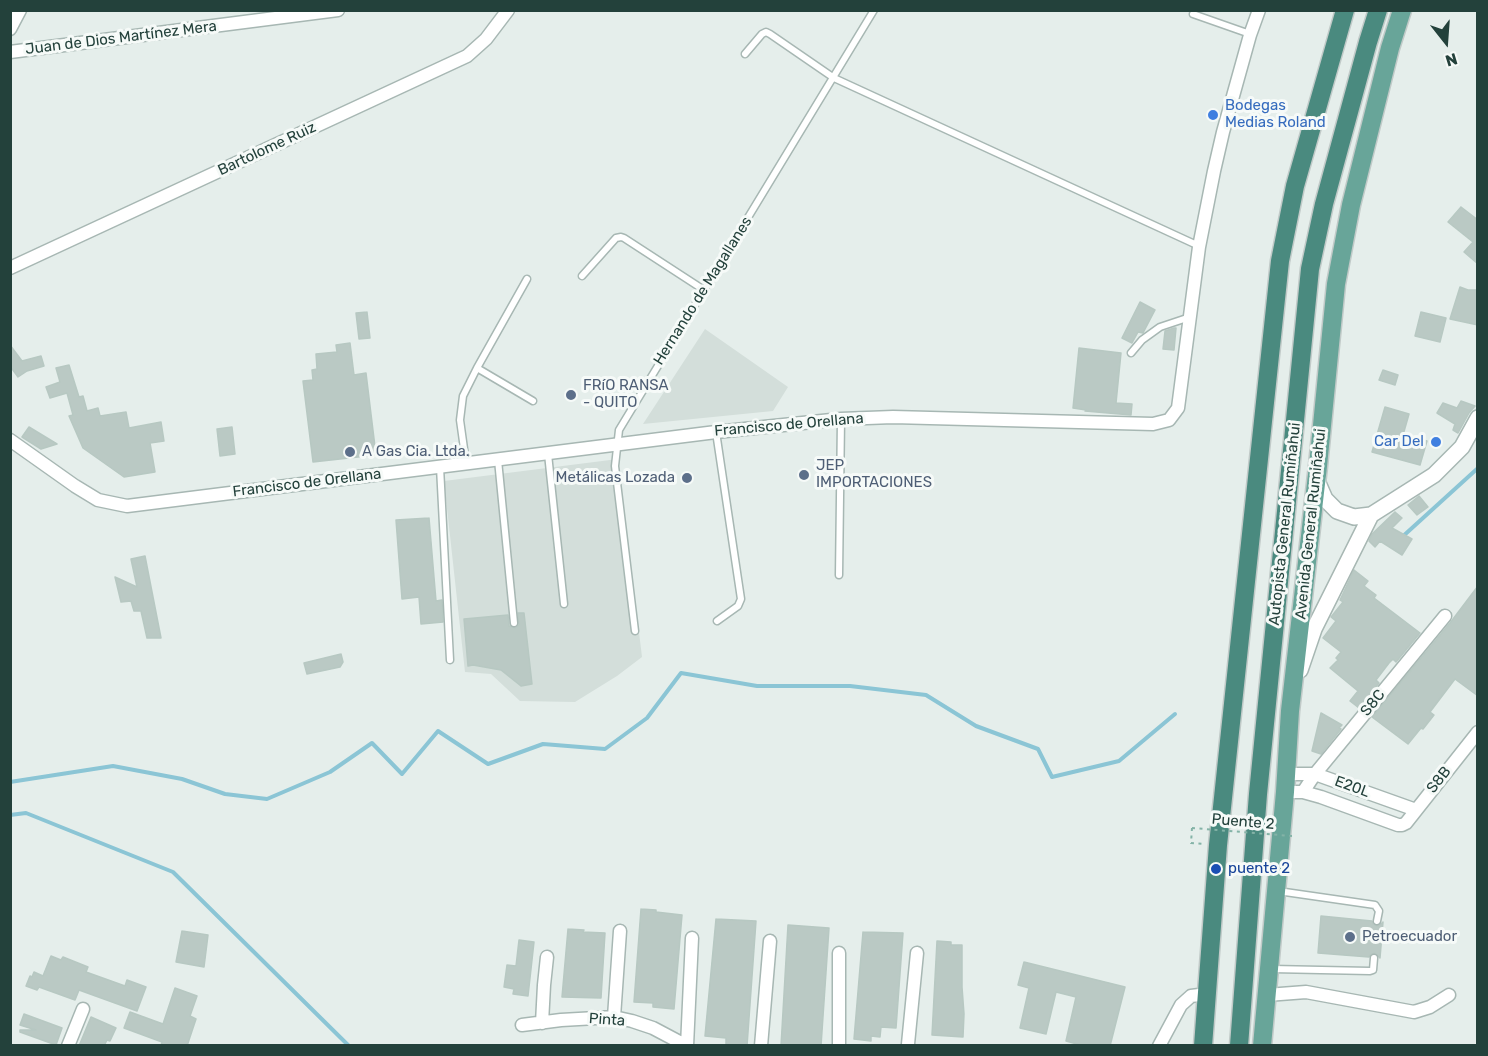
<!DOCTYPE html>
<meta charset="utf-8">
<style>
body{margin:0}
#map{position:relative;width:1488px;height:1056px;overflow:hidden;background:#e5eeeb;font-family:Rubik,sans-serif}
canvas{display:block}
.frame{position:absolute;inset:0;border:12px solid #23413b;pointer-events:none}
.north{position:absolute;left:1416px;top:12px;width:60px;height:60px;-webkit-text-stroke:4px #f6faf8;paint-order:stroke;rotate:163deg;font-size:16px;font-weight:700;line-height:24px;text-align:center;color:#23413b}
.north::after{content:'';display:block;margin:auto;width:21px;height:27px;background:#23413b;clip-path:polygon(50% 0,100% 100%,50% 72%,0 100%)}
</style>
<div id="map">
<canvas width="1488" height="1056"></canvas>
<div class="frame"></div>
<div class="north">N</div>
</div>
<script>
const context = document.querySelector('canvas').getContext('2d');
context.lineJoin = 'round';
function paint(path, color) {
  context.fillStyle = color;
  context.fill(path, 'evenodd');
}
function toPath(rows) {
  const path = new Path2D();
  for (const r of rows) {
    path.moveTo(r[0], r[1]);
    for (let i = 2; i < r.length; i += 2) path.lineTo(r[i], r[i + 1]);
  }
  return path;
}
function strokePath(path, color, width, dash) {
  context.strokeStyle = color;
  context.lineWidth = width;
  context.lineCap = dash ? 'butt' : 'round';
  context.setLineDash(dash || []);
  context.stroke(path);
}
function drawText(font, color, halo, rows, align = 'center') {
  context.font = font + ' Rubik,sans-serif';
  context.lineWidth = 6;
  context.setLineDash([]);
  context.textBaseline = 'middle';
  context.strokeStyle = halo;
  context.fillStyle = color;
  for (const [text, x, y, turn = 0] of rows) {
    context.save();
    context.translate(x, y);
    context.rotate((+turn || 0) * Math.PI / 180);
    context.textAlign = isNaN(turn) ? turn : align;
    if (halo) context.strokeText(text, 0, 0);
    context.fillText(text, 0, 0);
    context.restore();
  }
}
paint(toPath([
 [705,329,788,387,773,411,643,424],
 [618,459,642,657,617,676,575,702,520,701,491,674,465,672,444,481]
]), '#d3deda');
strokePath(toPath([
 [1401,538,1478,468],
 [10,782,113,766,182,779,225,794,267,799,330,772,372,743,402,774,438,731,488,764,543,744,605,749,647,718,681,673,757,686,850,686,926,695,976,726,1038,749,1052,777,1119,761,1175,714],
 [10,815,26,813,173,872,349,1046]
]), '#8bc5d5', 4);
const building = toPath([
 [1461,207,1478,220,1478,264,1464,252,1473,242,1448,222,1461,207],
 [1460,287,1468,290,1478,290,1478,325,1450,319,1460,287],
 [1140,302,1155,310,1143,333,1138,332,1132,343,1122,338,1140,302],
 [367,312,370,338,359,339,356,313,367,312],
 [1421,312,1446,318,1440,342,1415,336,1421,312],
 [1174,328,1176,328,1174,350,1163,349,1165,331,1174,328],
 [350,343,354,375,366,373,376,455,313,462,303,381,313,380,312,370,317,369,316,354,337,352,336,345,350,343],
 [10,345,22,361,41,356,44,366,27,371,18,377,10,366,10,345],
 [1079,348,1121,353,1116,403,1132,404,1131,415,1085,411,1086,410,1073,408,1079,348],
 [69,365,79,397,83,396,87,411,98,408,100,416,126,412,129,428,161,422,164,441,150,443,155,472,124,477,83,448,69,416,73,415,67,393,50,398,46,387,60,382,56,368,69,365],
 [1383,370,1398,375,1395,385,1379,380,1383,370],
 [1461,401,1475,406,1469,413,1458,433,1453,430,1455,424,1437,413,1443,403,1457,408,1461,401],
 [1385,407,1409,414,1403,435,1427,441,1420,465,1372,452,1385,407],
 [29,427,57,444,41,449,22,437,29,427],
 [232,427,235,454,220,456,217,429,232,427],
 [1419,496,1428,507,1417,515,1408,505,1419,496],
 [1395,512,1402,518,1392,528,1412,539,1402,555,1380,541,1375,547,1369,541,1372,534,1395,512],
 [429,518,436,601,442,600,443,622,421,624,419,597,402,599,396,520,429,518],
 [145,556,161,638,147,638,141,611,134,611,131,601,121,602,115,577,137,587,131,559,145,556],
 [1354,570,1368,581,1364,586,1376,595,1374,598,1420,633,1396,662,1393,659,1389,663,1376,680,1379,683,1359,708,1350,701,1358,691,1330,668,1338,660,1336,658,1341,652,1323,638,1336,621,1331,617,1343,602,1340,600,1354,570],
 [1478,586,1478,696,1455,679,1430,712,1434,715,1423,729,1421,728,1408,744,1372,717,1450,623,1478,586],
 [518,613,524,613,532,684,521,686,501,670,473,665,468,666,464,619,508,615,509,626,515,628,519,625,518,613],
 [341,654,343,662,340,667,307,674,304,663,341,654],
 [1321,713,1342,725,1339,728,1341,729,1321,754,1312,751,1321,713],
 [641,909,656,910,656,912,682,915,674,1009,653,1007,653,1003,634,1002,641,909],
 [1321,916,1372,921,1373,924,1377,926,1380,925,1383,922,1380,958,1375,953,1371,954,1369,957,1318,953,1321,916],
 [716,919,756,921,747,1046,726,1046,726,1038,705,1036,716,919],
 [788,925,829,928,821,1046,781,1046,788,925],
 [568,929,584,930,583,932,605,933,601,998,562,997,568,929],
 [182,931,208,935,204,967,176,962,182,931],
 [863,932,903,933,896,1028,881,1027,880,1037,871,1036,871,1041,854,1039,863,932],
 [519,940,534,942,528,996,513,994,514,989,504,987,507,965,516,966,519,940],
 [937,941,951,942,951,945,962,945,962,987,964,1014,963,1037,932,1035,937,941],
 [51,956,61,960,63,957,88,967,86,972,125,986,127,980,146,987,137,1011,79,990,75,1000,39,987,37,990,26,986,30,976,32,977,34,972,43,976,51,956],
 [1024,962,1125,987,1110,1046,1084,1046,1066,1041,1076,997,1056,992,1046,1034,1020,1028,1029,988,1018,985,1024,962],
 [175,988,197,996,190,1016,196,1019,187,1046,161,1046,162,1042,124,1028,130,1012,163,1024,175,988],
 [24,1014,62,1028,56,1045,20,1032,20,1030,36,1030,20,1025,24,1014],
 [91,1017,116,1028,110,1041,107,1040,104,1046,79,1046,91,1017]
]);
paint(building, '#bac9c4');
strokePath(building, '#b7c8c2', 1.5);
const service = toPath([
 [1193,14,1250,34],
 [745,54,762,34,766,32,770,34,834,78,1199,246],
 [582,276,616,238,621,237,624,238,704,290],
 [1131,353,1142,340,1160,327,1190,317],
 [477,368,533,401],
 [716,432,741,599,738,606,717,621],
 [548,454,564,604],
 [498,460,514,623],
 [466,463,460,420,463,396,477,368,527,279],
 [440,467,450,660],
 [839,575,841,419],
 [635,631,615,466,619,430,874,10],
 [1278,891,1375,905,1379,911,1377,921],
 [1272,969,1370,971,1373,970,1374,958]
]);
const minor = toPath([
 [10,29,20,10],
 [10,52,338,10],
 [10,268,467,56,486,39,508,10],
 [10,440,75,486,98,500,127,506,716,432,841,419,893,417,1153,424,1169,420,1178,408,1199,247,1214,171,1223,132,1250,35,1259,10],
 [1286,774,1315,774,1416,810],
 [1285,792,1303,792,1321,797,1398,825,1402,825,1406,823,1478,732],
 [1303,792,1315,774,1445,616],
 [1267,995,1306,992,1414,1012,1430,1007,1449,995],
 [614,1017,620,931],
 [542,1023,544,985,547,957],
 [522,1025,561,1020,614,1017,632,1021,653,1028,687,1046],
 [908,1044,917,953],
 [68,1046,83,1009],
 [687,1046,692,938],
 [761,1046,770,941],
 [839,1046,839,953],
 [1159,1046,1181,1005,1191,996,1207,994]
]);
const tertiary = toPath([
 [1318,478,1318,483,1325,499,1337,511,1354,517,1371,515,1434,475,1462,447,1478,418],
 [1300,670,1314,629,1371,515]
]);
const primary = toPath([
 [1262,1046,1285,792,1290,711,1318,466,1336,284,1351,205,1390,48,1402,10]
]);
const trunk = toPath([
 [1203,1046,1218,845,1280,261,1295,186,1345,10],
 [1239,1046,1258,794,1310,269,1324,204,1368,42,1378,10]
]);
strokePath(service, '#a7b7b3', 9);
strokePath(minor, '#a7b7b3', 15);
strokePath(tertiary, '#a7b7b3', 18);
strokePath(primary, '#c1cac8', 21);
strokePath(trunk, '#c1cac8', 21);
strokePath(toPath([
 [1192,828,1191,843,1203,844]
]), '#84b3a7', 2, [3, 4.5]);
strokePath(service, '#fff', 6);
strokePath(minor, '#fff', 12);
strokePath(tertiary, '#fff', 15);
strokePath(primary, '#68a599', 18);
strokePath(trunk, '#4a8a7f', 18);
strokePath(toPath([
 [1192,828,1292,836]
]), '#84b3a7', 2, [3, 4.5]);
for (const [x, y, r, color] of [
 [1213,115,6,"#3f7fe0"],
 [571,395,6,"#5c6f8a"],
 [1436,442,6,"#3f7fe0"],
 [350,452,6,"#5c6f8a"],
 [804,475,6,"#5c6f8a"],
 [687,478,6,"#5c6f8a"],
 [1216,869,6,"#1a4fb4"],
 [1350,937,6,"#5c6f8a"]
]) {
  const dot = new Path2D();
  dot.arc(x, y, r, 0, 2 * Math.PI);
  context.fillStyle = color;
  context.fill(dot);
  strokePath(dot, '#f6faf8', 2);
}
drawText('15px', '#23413b', '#f6faf8', [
 ["Juan de Dios Martínez Mera",121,38,-7],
 ["Bartolome Ruiz",267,149,-25],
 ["Hernando de Magallanes",703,291,-58],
 ["Francisco de Orellana",789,425,-5],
 ["Francisco de Orellana",307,483,-7],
 ["Autopista General Rumiñahui",1285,524,-84],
 ["Avenida General Rumiñahui",1311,524,-84],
 ["S8C",1373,703,-51],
 ["S8B",1439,780,-52],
 ["E20L",1352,787,20],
 ["Puente 2",1243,822,5],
 ["Pinta",607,1020,4]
]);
drawText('15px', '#366cbe', '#f6faf8', [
 ["Bodegas",1225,106],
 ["Medias Roland",1225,123],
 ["Car Del",1424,442,"right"]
], 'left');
drawText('15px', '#4e5e75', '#f6faf8', [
 ["FRíO RANSA",583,386],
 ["- QUITO",583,403],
 ["A Gas Cia. Ltda.",362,452],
 ["JEP",816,466],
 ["IMPORTACIONES",816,483],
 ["Metálicas Lozada",675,478,"right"],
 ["Petroecuador",1362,937]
], 'left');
drawText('15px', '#164399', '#f6faf8', [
 ["puente 2",1228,869]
], 'left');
</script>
